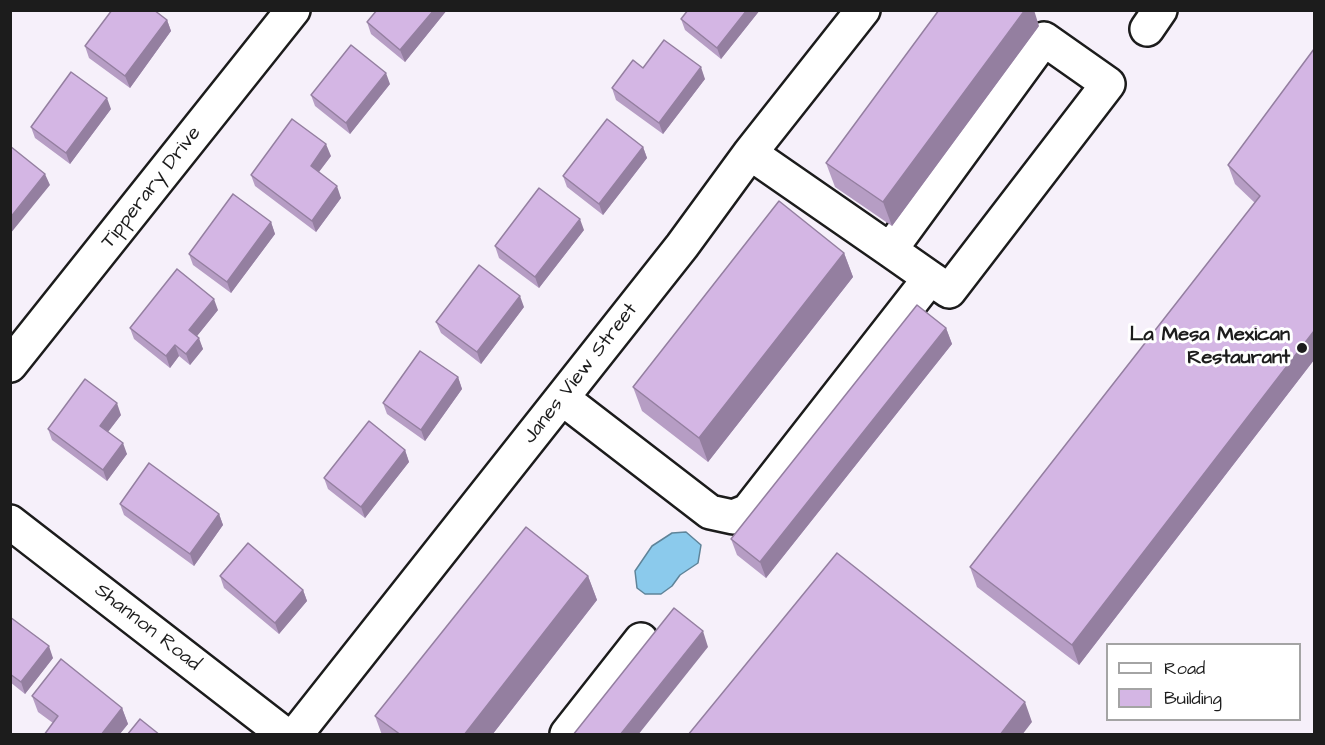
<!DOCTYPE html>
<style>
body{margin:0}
#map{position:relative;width:1325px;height:745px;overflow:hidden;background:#f6f0fa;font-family:"Architects Daughter",sans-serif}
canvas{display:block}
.frame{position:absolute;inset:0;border:12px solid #1c1c1c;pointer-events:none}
.legend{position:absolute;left:1106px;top:643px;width:195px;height:78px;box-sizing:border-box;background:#fff;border:2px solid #a4a4a4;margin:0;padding:8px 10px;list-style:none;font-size:18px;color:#1c1c1c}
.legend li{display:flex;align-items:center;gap:12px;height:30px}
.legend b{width:30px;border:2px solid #a4a4a4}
</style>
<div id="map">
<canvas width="1325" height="745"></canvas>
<div class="frame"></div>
<ul class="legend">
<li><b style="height:8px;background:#fff"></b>Road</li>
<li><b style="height:16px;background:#d4b6e4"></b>Building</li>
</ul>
</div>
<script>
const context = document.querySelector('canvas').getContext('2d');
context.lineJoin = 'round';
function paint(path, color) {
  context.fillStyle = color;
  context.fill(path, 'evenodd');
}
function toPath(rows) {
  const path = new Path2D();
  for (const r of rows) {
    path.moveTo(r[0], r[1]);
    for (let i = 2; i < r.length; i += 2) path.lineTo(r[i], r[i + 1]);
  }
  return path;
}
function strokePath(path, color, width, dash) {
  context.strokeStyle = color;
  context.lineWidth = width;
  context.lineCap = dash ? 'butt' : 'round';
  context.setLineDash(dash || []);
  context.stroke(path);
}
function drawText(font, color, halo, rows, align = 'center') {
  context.font = font + ' "Architects Daughter",sans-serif';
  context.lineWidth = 6;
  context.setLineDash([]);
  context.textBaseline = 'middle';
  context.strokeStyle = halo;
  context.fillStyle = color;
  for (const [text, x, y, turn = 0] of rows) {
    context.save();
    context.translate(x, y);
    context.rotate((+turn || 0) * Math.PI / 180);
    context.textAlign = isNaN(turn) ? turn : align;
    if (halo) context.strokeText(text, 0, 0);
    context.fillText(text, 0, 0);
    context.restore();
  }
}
const water = toPath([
 [686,532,701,545,698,563,680,575,672,586,661,594,645,594,637,588,635,571,652,546,672,533,686,532]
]);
paint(water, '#8bcaec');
strokePath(water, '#5f8499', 1.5);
const minor = toPath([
 [1147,29,1160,10],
 [750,153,890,250,930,278,949,291,1108,84,1044,39,890,250],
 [10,365,293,10],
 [562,398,710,512,733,517,748,511,930,278],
 [10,522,284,734],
 [296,734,682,246,750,153,863,10],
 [567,734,641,640]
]);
strokePath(minor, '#1c1c1c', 38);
strokePath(minor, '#fff', 33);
paint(toPath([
 [447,10,405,62,371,34,367,22],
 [760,10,721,59,685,30,681,19],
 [167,20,171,31,130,88,89,58,85,46],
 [1039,26,892,226,835,187,826,163],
 [1314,49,1314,360,1079,665,977,587,970,567,1255,203,1235,184,1228,165],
 [643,68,705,79,663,134,616,100,612,88],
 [390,84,350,134,315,106,311,95],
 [111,109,70,164,35,138,31,127],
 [643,147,647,158,603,215,567,187,563,176],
 [331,156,319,172,341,198,316,232,255,186,251,175],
 [271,222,275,234,231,293,193,265,189,254],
 [584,230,539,288,499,258,495,246],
 [844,253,853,277,708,462,642,411,633,387],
 [524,307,481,364,441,333,436,322],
 [218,310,197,336,203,349,190,365,179,356,170,368,134,339,130,328],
 [946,328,952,344,766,578,737,555,731,539],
 [458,377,462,389,425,441,387,414,383,403],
 [121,415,108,432,127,454,107,481,52,440,48,429],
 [405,450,409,462,365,518,328,489,324,478],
 [120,504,219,514,223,525,194,566,124,515],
 [220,576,303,590,307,601,279,634,224,588],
 [588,576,597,600,492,735,382,735,375,716],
 [10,617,53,658,25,694,10,682],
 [32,696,122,708,128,724,119,735,44,735,53,723,38,712]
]), '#b69dc4');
paint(toPath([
 [434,10,447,10,405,62,400,50],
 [747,10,760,10,721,59,717,48],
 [1025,10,1034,10,1039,26,892,226,883,202],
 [167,20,171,31,130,88,125,76],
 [701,67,705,79,663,134,659,123],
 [386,73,390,84,350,134,346,123],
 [107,98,111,109,70,164,66,153],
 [326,144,331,156,315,177,311,166],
 [643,147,647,158,603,215,599,204],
 [45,174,50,185,10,234,10,218],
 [337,186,341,198,316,232,312,221],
 [580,219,584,230,539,288,535,277],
 [271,222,275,234,231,293,227,282],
 [844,253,853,277,708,462,699,438],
 [520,296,524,307,481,364,477,352],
 [214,299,218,310,193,341,189,330],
 [946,328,952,344,766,578,760,562],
 [1314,331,1314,360,1079,665,1072,645],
 [199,338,203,349,190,365,186,354],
 [175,345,179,356,170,368,166,356],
 [458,377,462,389,425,441,421,430],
 [117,403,121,415,104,437,100,426],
 [123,443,127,454,107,481,103,470],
 [405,450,409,462,365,518,361,507],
 [219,514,223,525,194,566,190,554],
 [588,576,597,600,492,735,464,735],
 [303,590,307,601,279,634,275,623],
 [703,631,708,647,638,735,620,735],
 [49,646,53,658,25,694,21,682],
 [1025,702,1032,722,1022,735,1000,735],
 [122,708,128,724,119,735,101,735]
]), '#947fa0');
const building = toPath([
 [112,10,154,10,167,20,125,76,85,46,112,10],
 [377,10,434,10,400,50,367,22,377,10],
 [688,10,747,10,717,48,681,19,688,10],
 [939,10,1025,10,883,202,826,163,939,10],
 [664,40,701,67,659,123,612,88,633,60,643,68,664,40],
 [351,45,386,73,346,123,311,95,351,45],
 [1314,49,1314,331,1072,645,970,567,1260,196,1228,165,1314,49],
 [71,72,107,98,66,153,31,127,71,72],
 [292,119,326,144,311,166,337,186,312,221,251,175,292,119],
 [607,119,643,147,599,204,563,176,607,119],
 [10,146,45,174,10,218,10,146],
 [539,188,580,219,535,277,495,246,539,188],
 [233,194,271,222,227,282,189,254,233,194],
 [779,201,844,253,699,438,633,387,779,201],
 [479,265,520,296,477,352,436,322,479,265],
 [177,269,214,299,189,330,199,338,186,354,175,345,166,356,130,328,177,269],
 [917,305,946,328,760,562,731,539,917,305],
 [420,351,458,377,421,430,383,403,420,351],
 [85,379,117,403,100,426,123,443,103,470,48,429,85,379],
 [369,421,405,450,361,507,324,478,369,421],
 [149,463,219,514,190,554,120,504,149,463],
 [526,527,588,576,464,735,401,735,375,716,526,527],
 [248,543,303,590,275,623,220,576,248,543],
 [837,553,1025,702,1000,735,688,735,837,553],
 [674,608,703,631,620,735,573,735,674,608],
 [10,617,49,646,21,682,10,674,10,617],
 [61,659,122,708,101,735,44,735,58,716,32,696,61,659],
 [140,719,160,735,127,735,140,719]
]);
paint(building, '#d4b6e4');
strokePath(building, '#947fa0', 1.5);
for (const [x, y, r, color] of [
 [1302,348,6,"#1c1c1c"]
]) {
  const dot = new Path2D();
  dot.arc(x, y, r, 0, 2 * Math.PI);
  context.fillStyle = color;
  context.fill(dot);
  strokePath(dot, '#fff', 2);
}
drawText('20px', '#1c1c1c', '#fff', [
 ["Tipperary Drive",152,188,-52],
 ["Janes View Street",581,374,-52],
 ["Shannon Road",147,628,38]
]);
drawText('bold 20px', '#1c1c1c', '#fff', [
 ["La Mesa Mexican",1290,336],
 ["Restaurant",1290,359]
], 'right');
</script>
